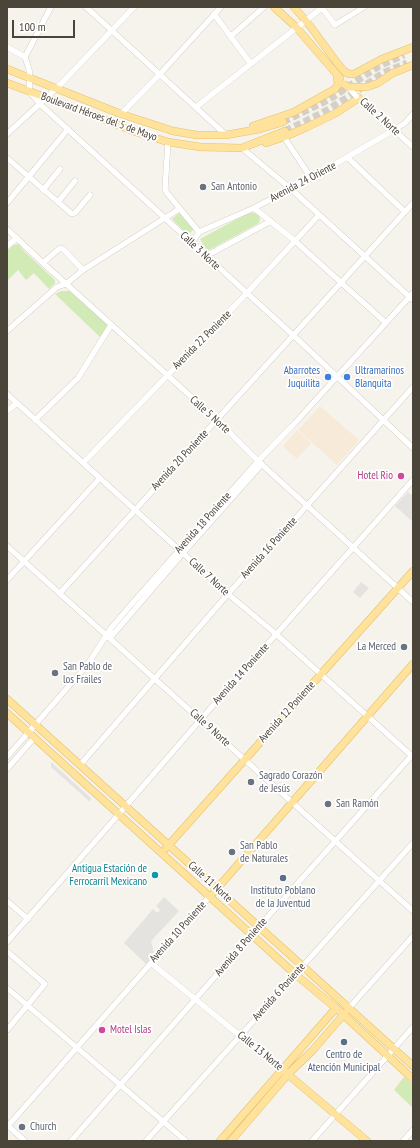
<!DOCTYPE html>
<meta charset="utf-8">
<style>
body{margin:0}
#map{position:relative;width:420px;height:1148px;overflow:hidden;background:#f6f3ec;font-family:"PT Sans Narrow",sans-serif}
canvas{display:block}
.frame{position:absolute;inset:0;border:8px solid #4b4439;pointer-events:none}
.scale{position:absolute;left:12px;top:20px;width:63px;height:18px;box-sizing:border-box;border:2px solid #4b4439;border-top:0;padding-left:5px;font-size:12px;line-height:14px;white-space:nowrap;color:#4b4439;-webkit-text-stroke:3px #fff;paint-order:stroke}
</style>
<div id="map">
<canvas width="420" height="1148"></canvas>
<div class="frame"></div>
<div class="scale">100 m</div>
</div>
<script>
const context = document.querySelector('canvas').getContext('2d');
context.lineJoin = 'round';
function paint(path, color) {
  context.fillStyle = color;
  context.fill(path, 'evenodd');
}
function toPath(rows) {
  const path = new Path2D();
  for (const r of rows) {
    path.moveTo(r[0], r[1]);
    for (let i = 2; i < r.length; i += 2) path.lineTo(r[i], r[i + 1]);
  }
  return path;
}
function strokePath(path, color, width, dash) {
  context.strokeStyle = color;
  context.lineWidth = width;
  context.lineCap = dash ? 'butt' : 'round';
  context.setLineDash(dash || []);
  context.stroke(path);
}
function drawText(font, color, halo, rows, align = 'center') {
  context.font = font + ' "PT Sans Narrow",sans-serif';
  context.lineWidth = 3.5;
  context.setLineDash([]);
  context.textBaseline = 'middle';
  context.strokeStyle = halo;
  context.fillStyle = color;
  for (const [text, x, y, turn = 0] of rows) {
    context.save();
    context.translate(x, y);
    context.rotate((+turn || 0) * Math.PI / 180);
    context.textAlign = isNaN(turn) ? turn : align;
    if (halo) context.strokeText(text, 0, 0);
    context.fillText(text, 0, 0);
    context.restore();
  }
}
paint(toPath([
 [320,406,359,440,337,465,298,430],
 [297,430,311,443,297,459,283,446]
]), '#f7ead8');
paint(toPath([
 [250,212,259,214,260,218,259,223,207,251,200,239],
 [179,213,194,229,188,235,172,219],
 [19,244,23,250,55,280,55,283,49,289,34,273,26,280,18,270,7,281,7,251,13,245],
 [61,291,70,291,107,323,108,326,100,337,55,294],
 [404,1077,413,1085,413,1108,394,1090]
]), '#d2eab5');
paint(toPath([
 [408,492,411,495,413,492,413,522,395,506],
 [361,582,369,588,360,598,353,592],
 [51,762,91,798,90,802,51,767],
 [164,897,179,911,151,941,154,953,149,953,149,960,146,964,124,943,153,909,157,913,160,910,156,906]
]), '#e5e3e0');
strokePath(toPath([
 [283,122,330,99,379,66,404,55],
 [285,131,322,113,348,97,383,73,407,63]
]), '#d4d0c8', 7, [7, 3.5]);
const minor = toPath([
 [86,7,226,135],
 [322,8,335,25,364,7],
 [214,14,251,64],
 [231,36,264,7],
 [7,47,25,57,29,69,30,78,29,91,40,104,293,335,413,448],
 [25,57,51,7],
 [357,96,413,147],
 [196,107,323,7],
 [121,114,160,74,221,7],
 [7,134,57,88,134,7],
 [284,137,311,178],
 [168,142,165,189,167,193,199,232],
 [242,148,291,189,413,300],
 [7,158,72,214,75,213,90,195],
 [348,158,405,212],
 [43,190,60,169],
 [58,202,75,181],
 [7,203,68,129],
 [254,208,295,241,386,323],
 [7,229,43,263,217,420,258,461,413,602],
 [192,243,199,232,254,208,311,178,394,130,405,123,413,114],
 [7,246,17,238],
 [206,256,271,221],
 [43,263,60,248,63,249,83,270],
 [7,331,57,287,66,284,83,270,165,218,179,209],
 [7,394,228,594,276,634,413,757],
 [7,411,17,403],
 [35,420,78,378,111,325],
 [83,463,246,294,319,215],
 [7,546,413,911],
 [7,580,100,478],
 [60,593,413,203],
 [110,638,183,553,262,464],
 [7,757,88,664,111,628,129,607,258,461,295,423,413,293],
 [80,765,228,594,413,387],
 [7,769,34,738],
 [7,901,28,919],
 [7,942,119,814,201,719,413,480],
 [151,963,282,1070],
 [7,988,186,1141],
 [349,1008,413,936],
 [7,1030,45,984,9,953],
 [7,1125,25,1141],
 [7,1127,210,896],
 [71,1141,256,930,413,754],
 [146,1141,413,843],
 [312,1141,413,1027],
 [403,1141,413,1130]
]);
const major = toPath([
 [274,7,296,27,340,78],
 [294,7,310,26,338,64,344,71,349,74,354,74,382,59,413,47],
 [7,69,121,114,173,131,197,135,226,135,260,129,283,122],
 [7,83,96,116,136,132,168,142,200,147,242,148,285,131],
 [367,87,378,83,393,73,413,65],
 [253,126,294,112,335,89,338,85,337,75],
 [266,143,284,137,307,127,336,113,359,98],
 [7,699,413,1066],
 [7,713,295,974,336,1008,413,1079],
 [166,848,413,571],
 [214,892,413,664],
 [285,1072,367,1141],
 [220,1141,336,1008],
 [231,1141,289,1073,312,1051,345,1013]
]);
strokePath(minor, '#c2bbae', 6);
strokePath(major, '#e6c16a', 8);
strokePath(minor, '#fff', 5.5);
strokePath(major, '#ffe39c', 7);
const minorBridge = toPath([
 [348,87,356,96]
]);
const majorBridge = toPath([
 [344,84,348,87,367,87]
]);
strokePath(minorBridge, '#c2bbae', 6, []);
strokePath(majorBridge, '#e6c16a', 8, []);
strokePath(minorBridge, '#fff', 5.5);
strokePath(majorBridge, '#ffe39c', 7);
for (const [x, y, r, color] of [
 [203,187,4,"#6b7280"],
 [328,377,4,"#3f7fe0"],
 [347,377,4,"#3f7fe0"],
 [401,476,4,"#d1479c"],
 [404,647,4,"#6b7280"],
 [55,673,4,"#6b7280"],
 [251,782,4,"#6b7280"],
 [328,804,4,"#6b7280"],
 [232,852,4,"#6b7280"],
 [155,875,4,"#0f9aa8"],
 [283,878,4,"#5c6f8a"],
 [102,1030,4,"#d1479c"],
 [344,1042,4,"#5c6f8a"],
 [22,1127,4,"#6b7280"]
]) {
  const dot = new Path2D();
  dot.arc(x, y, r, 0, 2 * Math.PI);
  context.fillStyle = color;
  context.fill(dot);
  strokePath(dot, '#fff', 1.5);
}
drawText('11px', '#4b4439', '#fff', [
 ["Boulevard Héroes del 5 de Mayo",99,117,20],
 ["Calle 2 Norte",380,117,42],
 ["Avenida 24 Oriente",303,182,-28],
 ["Calle 3 Norte",200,251,43],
 ["Avenida 22 Poniente",202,340,-45],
 ["Calle 5 Norte",210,415,42],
 ["Avenida 20 Poniente",180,460,-47],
 ["Avenida 18 Poniente",203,523,-48],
 ["Avenida 16 Poniente",269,548,-48],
 ["Calle 7 Norte",209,577,42],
 ["Avenida 14 Poniente",241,674,-48],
 ["Avenida 12 Poniente",287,712,-48],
 ["Calle 9 Norte",210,728,42],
 ["Calle 11 Norte",210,882,42],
 ["Avenida 10 Poniente",178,932,-48],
 ["Avenida 8 Poniente",241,947,-49],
 ["Avenida 6 Poniente",279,992,-48],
 ["Calle 13 Norte",260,1051,39]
]);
drawText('11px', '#5b616d', '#fff', [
 ["San Antonio",211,187],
 ["La Merced",396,647,"right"],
 ["San Pablo de",63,667],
 ["los Frailes",63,680],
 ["Sagrado Corazón",259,776],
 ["de Jesús",259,789],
 ["San Ramón",336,804],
 ["San Pablo",240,846],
 ["de Naturales",240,859],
 ["Church",30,1127]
], 'left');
drawText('11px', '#366cbe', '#fff', [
 ["Abarrotes",320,371],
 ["Juquilita",320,384],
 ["Ultramarinos",355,371,"left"],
 ["Blanquita",355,384,"left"]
], 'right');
drawText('11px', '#b23c85', '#fff', [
 ["Hotel Rio",393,476],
 ["Motel Islas",110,1030,"left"]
], 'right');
drawText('11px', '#0d838f', '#fff', [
 ["Antigua Estación de",147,869],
 ["Ferrocarril Mexicano",147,882]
], 'right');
drawText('11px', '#4e5e75', '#fff', [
 ["Instituto Poblano",283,891],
 ["de la Juventud",283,904],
 ["Centro de",344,1055],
 ["Atención Municipal",344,1068]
]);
</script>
